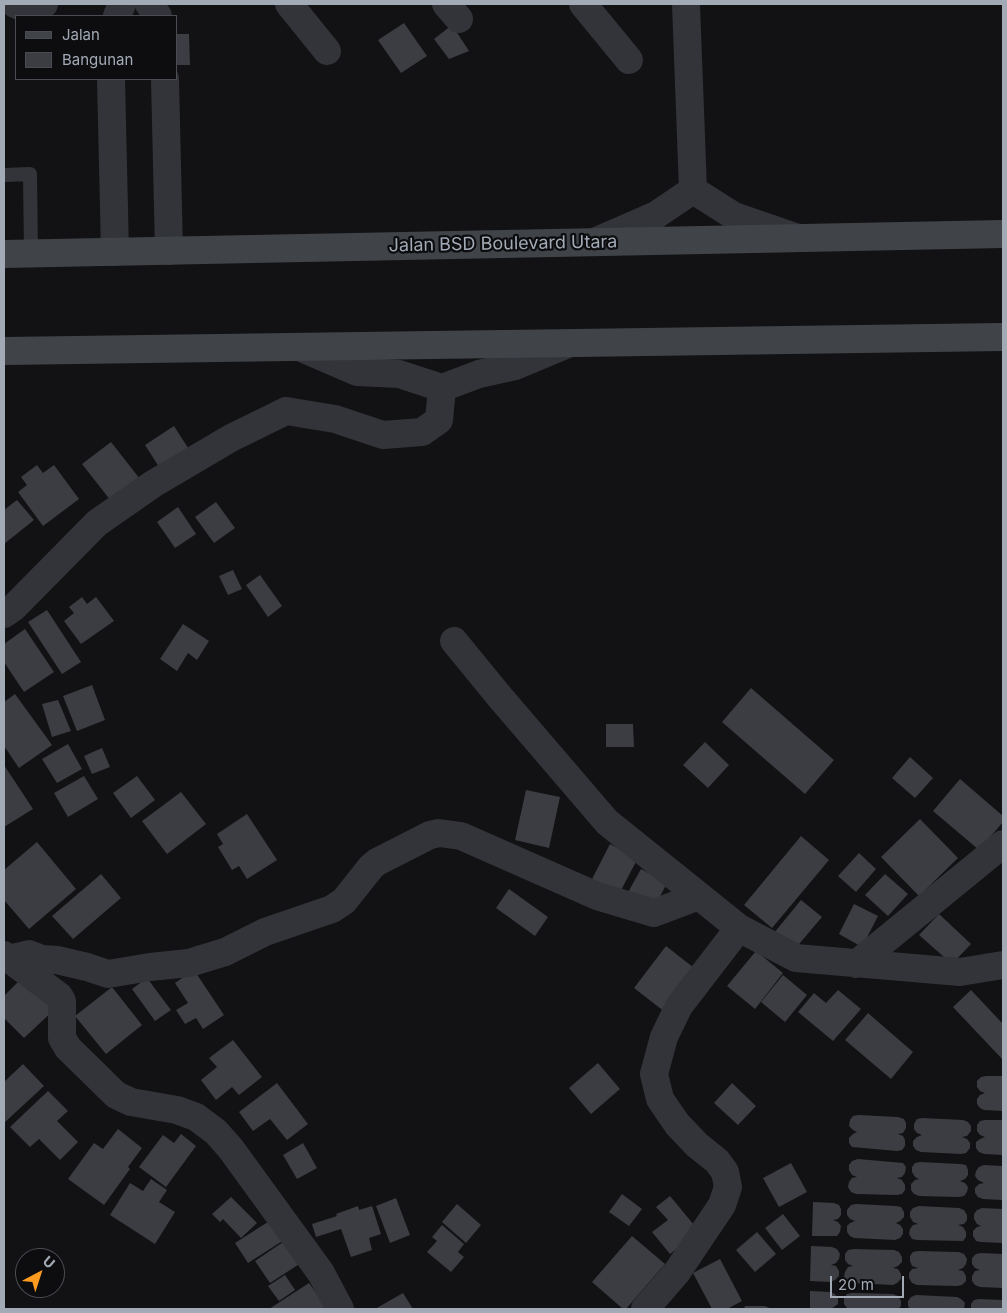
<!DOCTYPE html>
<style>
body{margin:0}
#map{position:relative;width:1007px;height:1313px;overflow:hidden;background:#121214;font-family:Inter,sans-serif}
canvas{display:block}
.frame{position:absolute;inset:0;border:5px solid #a2aab6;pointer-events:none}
.legend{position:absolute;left:15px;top:15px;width:162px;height:65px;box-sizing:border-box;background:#0d0d0f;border:1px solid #494c52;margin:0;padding:6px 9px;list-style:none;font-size:15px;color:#a2aab6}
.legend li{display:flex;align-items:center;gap:10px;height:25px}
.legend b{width:25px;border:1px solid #494c52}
.north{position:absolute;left:15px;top:1248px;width:50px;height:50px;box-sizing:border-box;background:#0d0d0f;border:1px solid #494c52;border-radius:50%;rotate:40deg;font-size:14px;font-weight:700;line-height:20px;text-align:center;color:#a2aab6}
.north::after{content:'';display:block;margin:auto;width:18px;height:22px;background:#ff9b1f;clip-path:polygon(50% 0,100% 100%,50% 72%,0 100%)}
.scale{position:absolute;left:830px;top:1276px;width:74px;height:22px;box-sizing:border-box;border:2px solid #a2aab6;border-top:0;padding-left:6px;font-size:15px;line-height:18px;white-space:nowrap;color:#a2aab6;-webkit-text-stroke:4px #0d0d0f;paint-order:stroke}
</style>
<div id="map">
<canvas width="1007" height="1313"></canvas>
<div class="frame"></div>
<ul class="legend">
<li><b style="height:6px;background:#404449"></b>Jalan</li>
<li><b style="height:14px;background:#3c3d42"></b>Bangunan</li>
</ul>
<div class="north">U</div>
<div class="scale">20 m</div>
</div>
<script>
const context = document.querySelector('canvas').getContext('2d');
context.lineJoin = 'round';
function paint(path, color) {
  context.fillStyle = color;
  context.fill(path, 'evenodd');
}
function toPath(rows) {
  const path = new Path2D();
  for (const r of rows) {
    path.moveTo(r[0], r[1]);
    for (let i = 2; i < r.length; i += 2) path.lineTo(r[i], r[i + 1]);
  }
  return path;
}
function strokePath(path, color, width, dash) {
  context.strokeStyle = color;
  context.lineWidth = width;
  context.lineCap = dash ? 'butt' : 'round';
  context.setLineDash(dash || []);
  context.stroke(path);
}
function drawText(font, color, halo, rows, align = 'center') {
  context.font = font + ' Inter,sans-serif';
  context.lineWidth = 4.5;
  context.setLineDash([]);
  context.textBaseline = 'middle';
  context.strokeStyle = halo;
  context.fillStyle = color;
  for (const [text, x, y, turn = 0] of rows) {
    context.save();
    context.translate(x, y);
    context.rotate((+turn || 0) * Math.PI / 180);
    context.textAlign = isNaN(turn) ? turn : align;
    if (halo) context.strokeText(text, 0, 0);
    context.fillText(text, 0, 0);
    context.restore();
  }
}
paint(toPath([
 [404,23,427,56,401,73,378,40],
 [452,25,469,51,449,59,434,39],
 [176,34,189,34,190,65,176,65],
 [174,426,190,451,161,470,145,445],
 [111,442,140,479,111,501,82,464],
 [37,465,43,473,54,465,79,499,43,526,18,492,27,485,21,477],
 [17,500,34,520,4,544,4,510],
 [216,502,235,528,214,543,195,517],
 [178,507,196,534,175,548,157,522],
 [233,570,242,589,228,595,219,576],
 [260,575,282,606,268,617,246,585],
 [82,597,87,604,96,597,114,621,81,644,64,621,74,613,69,607],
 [47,610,81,662,62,674,28,622],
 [183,624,209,641,197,660,188,653,177,671,160,659],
 [25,629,54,672,24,692,4,662,4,644],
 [92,685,105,720,77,731,63,696],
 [751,688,834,760,805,794,722,722],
 [15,694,52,745,19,768,4,746,4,702],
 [58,700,71,731,52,737,42,704],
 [606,724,633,724,634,747,606,747],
 [705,742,729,765,708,788,683,765],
 [68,744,82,769,57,783,42,759],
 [102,748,110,767,92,774,84,756],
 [910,757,933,778,915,798,892,778],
 [4,765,33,809,4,827],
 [84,776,98,799,68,817,54,793],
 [137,776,155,800,131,818,113,793],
 [960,779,1003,816,1003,822,979,850,933,811],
 [526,790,560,797,549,848,515,840],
 [181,792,206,824,167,854,142,821],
 [247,814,277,860,247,879,239,866,232,870,218,847,223,844,217,834],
 [920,819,958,858,919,896,881,857],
 [801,836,829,860,772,928,744,905],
 [37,842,76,889,29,929,4,900,4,870],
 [610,844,638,858,619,894,592,879],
 [859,853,876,869,856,892,838,876],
 [641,869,667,883,653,910,626,896],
 [101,874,121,898,73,939,52,916],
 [885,874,908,894,888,916,865,895],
 [509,889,548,917,535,936,496,908],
 [801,900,822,917,794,950,774,933],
 [854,904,878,916,862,947,839,934],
 [939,914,971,944,952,964,919,935],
 [666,946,698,971,665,1012,634,988],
 [756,951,783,973,755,1009,727,986],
 [194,970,224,1015,203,1029,196,1018,185,1024,176,1010,188,1003,175,983],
 [783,975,807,995,785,1022,761,1002],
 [24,976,55,1009,24,1038,4,1018,4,996],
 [147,978,171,1010,155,1021,132,989],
 [112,987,142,1025,106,1054,75,1016],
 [838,990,861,1009,833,1041,798,1012,814,993,826,1003],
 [971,990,1003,1024,1003,1060,953,1007],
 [868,1013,913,1052,891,1079,845,1040],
 [233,1040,262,1077,239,1095,232,1087,216,1100,201,1080,217,1067,209,1058],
 [598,1063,620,1089,591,1114,569,1088],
 [23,1064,44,1086,4,1123,4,1082],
 [986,1076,1003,1076,1003,1111,984,1110,980,1108,977,1104,977,1099,980,1095,985,1093,980,1091,977,1087,977,1081,981,1077],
 [277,1083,308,1124,287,1140,270,1119,253,1131,239,1112],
 [732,1083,756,1106,738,1125,714,1103],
 [48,1091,68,1111,57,1121,78,1142,60,1160,39,1139,30,1147,10,1127],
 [858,1115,898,1117,904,1119,906,1123,906,1128,903,1133,898,1134,903,1136,905,1140,905,1146,902,1150,897,1151,852,1147,849,1143,849,1138,853,1134,857,1132,853,1130,849,1126,850,1120,853,1116],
 [922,1118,963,1120,968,1122,971,1126,971,1131,967,1136,962,1137,967,1139,970,1143,970,1148,966,1153,961,1154,921,1152,916,1150,913,1146,913,1141,917,1137,922,1135,917,1133,914,1129,914,1124,917,1119],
 [985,1120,1003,1120,1003,1155,984,1154,979,1152,976,1148,976,1142,980,1139,985,1137,980,1135,977,1131,977,1125,980,1121],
 [118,1129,142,1148,128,1167,130,1169,104,1205,68,1179,94,1143,103,1149],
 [181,1134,196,1146,166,1187,139,1167,163,1135,174,1143],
 [303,1143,317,1168,297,1179,283,1155],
 [858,1159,903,1163,906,1167,905,1173,902,1177,897,1178,902,1180,905,1185,905,1190,902,1194,897,1195,856,1194,851,1192,848,1187,849,1182,852,1178,857,1177,852,1175,849,1170,849,1165,852,1161],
 [920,1162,960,1164,966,1165,968,1170,968,1175,965,1179,960,1181,965,1183,968,1187,967,1192,964,1196,959,1197,919,1196,914,1194,911,1190,911,1184,915,1180,919,1179,915,1177,912,1172,912,1167,915,1163],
 [791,1163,807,1192,779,1207,763,1178],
 [984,1165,1003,1166,1003,1200,983,1199,978,1197,975,1193,975,1188,979,1184,984,1183,978,1180,975,1176,976,1171,979,1167],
 [151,1179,167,1190,159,1202,175,1212,155,1244,110,1215,130,1183,143,1191],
 [622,1194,642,1209,629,1226,609,1212],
 [670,1196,699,1231,670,1254,652,1232,668,1220,656,1207],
 [231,1197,257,1223,241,1238,223,1219,220,1222,212,1214],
 [396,1198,410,1235,390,1243,376,1206],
 [813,1202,834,1203,839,1205,841,1209,841,1215,838,1219,833,1220,838,1222,841,1226,840,1232,837,1236,812,1236],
 [457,1204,481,1225,466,1243,442,1222],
 [856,1204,896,1206,901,1207,904,1212,904,1217,900,1221,896,1223,900,1225,903,1229,903,1234,900,1238,895,1240,854,1238,850,1236,847,1232,847,1226,850,1223,855,1221,850,1219,847,1215,847,1210,851,1205],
 [358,1206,359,1210,372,1206,381,1234,369,1238,372,1250,351,1257,341,1229,316,1237,312,1224,337,1216,336,1214],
 [919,1206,959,1208,964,1210,967,1215,967,1220,964,1224,958,1225,963,1227,966,1232,966,1237,963,1241,917,1240,912,1239,909,1234,910,1229,913,1225,918,1224,913,1222,910,1217,910,1212,913,1208],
 [982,1208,1003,1209,1003,1243,981,1242,976,1241,973,1236,973,1231,977,1227,981,1226,977,1224,974,1219,974,1214,977,1210],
 [783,1214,800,1236,782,1250,765,1228],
 [271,1220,284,1240,248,1263,235,1243],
 [442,1225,464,1244,458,1252,464,1257,451,1272,427,1252,437,1241,432,1237],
 [757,1232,776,1254,755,1272,736,1250],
 [632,1236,665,1264,626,1309,623,1309,592,1282],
 [289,1238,304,1261,270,1283,255,1261],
 [811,1246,832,1247,837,1249,840,1254,839,1259,836,1263,831,1265,836,1266,839,1271,839,1276,835,1280,830,1282,810,1281],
 [854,1249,894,1250,899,1252,902,1257,902,1262,898,1266,893,1268,898,1269,901,1274,901,1279,897,1283,893,1285,852,1283,847,1281,844,1277,845,1272,848,1267,853,1266,848,1264,845,1260,845,1254,848,1250],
 [918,1251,959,1252,964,1254,967,1259,966,1264,963,1268,958,1270,963,1271,966,1276,966,1281,962,1285,957,1286,917,1285,912,1283,909,1278,909,1273,912,1269,918,1268,912,1266,910,1261,910,1256,913,1252],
 [981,1253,1003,1254,1003,1288,980,1287,975,1285,972,1281,972,1276,975,1271,980,1270,975,1268,972,1264,972,1258,976,1254],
 [720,1259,742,1301,727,1309,712,1309,693,1273],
 [285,1275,295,1290,279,1301,268,1286],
 [309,1283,327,1309,269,1309],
 [810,1291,830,1292,835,1294,838,1299,838,1304,831,1309,810,1309],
 [403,1293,413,1309,375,1309],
 [852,1293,893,1294,898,1296,901,1301,901,1306,898,1309,850,1309,847,1308,844,1304,844,1298,847,1294],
 [916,1295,957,1297,961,1299,965,1303,964,1309,910,1309,908,1306,908,1301,911,1297],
 [979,1299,1003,1300,1003,1309,971,1309,971,1304,974,1300],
 [745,1306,765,1306,772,1309,744,1309]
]), '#3c3d42');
strokePath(toPath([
 [4,175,30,174,31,254]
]), '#333439', 14);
strokePath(toPath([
 [15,4,34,12,44,4],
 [149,4,158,16],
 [289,4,327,51],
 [446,4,459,19],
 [583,4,629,60],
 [686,4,693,190],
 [117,16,122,4],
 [111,79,115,252],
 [165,79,169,251],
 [594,242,656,215,693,190,734,216,798,238],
 [299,347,357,372,399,374,442,388,479,374,515,366,570,343],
 [4,614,14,607,97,523,153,484,231,438,286,411,335,419,383,435,422,432,439,420,442,388],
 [454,641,499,696,607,822,739,928,796,958,960,972,1003,965],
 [4,955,59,996,62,1001,62,1038,68,1048,116,1095,131,1102,177,1110,196,1117,216,1132,231,1149,321,1273,340,1309],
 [8,959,29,954,42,959,57,960,87,967,108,974,150,967,189,963,225,952,265,932,332,909,344,901,371,867,377,862,430,835,439,833,461,836,597,896,654,913,699,896],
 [856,964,1003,844],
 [645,1309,677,1272,722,1205,728,1187,725,1172,717,1161,697,1145,677,1124,660,1099,654,1074,664,1037,679,1006,739,928]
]), '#333439', 28);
strokePath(toPath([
 [4,254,1003,234],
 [4,351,1003,337]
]), '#404449', 28);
drawText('18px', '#a2aab6', '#0d0d0f', [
 ["Jalan BSD Boulevard Utara",503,244,-1]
]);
</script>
